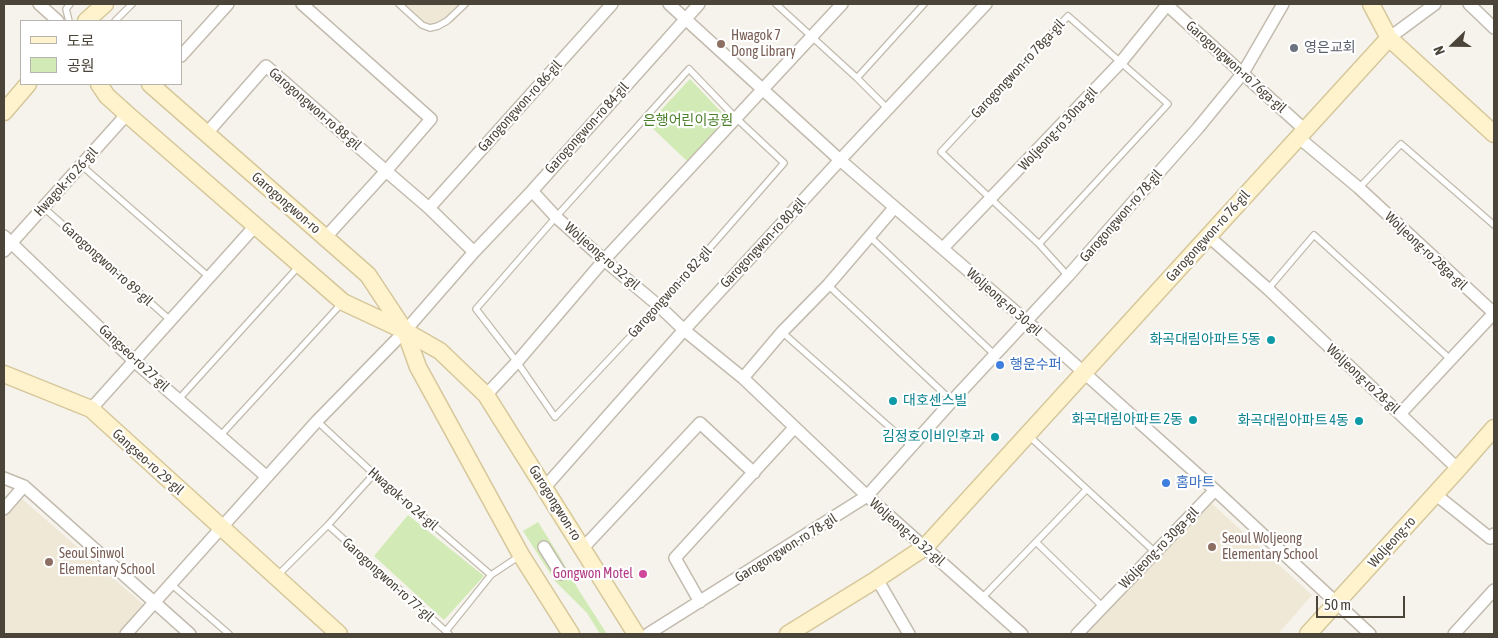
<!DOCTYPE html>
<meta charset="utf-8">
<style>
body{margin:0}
#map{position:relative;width:1498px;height:638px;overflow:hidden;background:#f6f3ec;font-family:"Asap Condensed","Noto Sans KR",sans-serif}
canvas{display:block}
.frame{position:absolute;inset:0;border:5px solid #4b4439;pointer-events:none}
.legend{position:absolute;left:20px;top:20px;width:162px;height:65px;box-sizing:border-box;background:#fff;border:1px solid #b7b4b0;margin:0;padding:6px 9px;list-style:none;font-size:15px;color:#4b4439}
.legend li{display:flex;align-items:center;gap:10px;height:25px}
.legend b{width:25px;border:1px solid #b7b4b0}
.north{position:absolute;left:1428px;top:20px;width:50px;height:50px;-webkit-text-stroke:4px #fff;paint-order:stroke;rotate:248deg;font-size:14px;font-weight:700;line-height:20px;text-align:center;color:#4b4439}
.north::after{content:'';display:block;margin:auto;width:18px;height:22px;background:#4b4439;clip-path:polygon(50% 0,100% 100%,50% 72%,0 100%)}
.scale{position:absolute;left:1316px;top:596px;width:89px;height:22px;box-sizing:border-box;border:2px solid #4b4439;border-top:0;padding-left:6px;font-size:15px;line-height:18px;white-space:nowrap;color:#4b4439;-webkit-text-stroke:4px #fff;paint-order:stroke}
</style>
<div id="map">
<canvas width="1498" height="638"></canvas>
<div class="frame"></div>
<ul class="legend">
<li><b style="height:6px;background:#fff3cd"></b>도로</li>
<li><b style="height:14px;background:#d2eab5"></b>공원</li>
</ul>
<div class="north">N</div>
<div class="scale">50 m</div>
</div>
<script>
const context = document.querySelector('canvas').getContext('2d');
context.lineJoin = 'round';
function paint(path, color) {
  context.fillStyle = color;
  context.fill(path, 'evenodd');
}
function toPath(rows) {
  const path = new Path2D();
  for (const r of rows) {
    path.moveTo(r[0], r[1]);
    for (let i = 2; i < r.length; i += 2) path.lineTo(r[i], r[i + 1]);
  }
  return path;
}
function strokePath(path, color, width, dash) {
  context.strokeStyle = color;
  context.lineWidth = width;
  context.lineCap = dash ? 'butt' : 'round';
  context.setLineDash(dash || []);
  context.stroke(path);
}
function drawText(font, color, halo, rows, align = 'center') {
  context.font = font + ' "Asap Condensed","Noto Sans KR",sans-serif';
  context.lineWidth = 4.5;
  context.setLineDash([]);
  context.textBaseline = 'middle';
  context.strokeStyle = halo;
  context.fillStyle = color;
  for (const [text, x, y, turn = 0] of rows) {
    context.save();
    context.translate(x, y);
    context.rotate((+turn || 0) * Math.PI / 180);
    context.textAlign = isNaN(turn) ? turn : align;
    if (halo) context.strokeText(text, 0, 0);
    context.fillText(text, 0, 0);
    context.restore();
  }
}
paint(toPath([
 [397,4,471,4,453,22,427,29],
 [21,498,144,605,118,634,4,634,4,518],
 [1207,499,1312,595,1278,634,1085,634]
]), '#efe8d6');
paint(toPath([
 [690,79,727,118,687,161,648,124],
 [408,515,484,576,444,620,374,556],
 [538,522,560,557,578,589,607,634,600,634,587,613,555,581,523,531]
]), '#d2eab5');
const lane = toPath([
 [399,4,422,25,430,28,438,26,447,21,465,4],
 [776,4,857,78,888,109],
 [69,21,66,9,70,4],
 [115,21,132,4],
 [689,69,736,118,784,163,659,306,555,417,517,362,476,309,556,217,689,69],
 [857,78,924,4],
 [81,165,209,277],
 [1359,188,1401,144,1494,225],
 [43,207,170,320],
 [869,236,995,355],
 [1039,244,1168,104,1068,16,941,152,1039,244,1068,276],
 [828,285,952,401],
 [1268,289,1314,235,1450,359],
 [782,332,912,447],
 [178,400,299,266],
 [317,421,374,474,491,575],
 [220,436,342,303],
 [1029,436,1155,552],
 [328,525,449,634],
 [1036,542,1103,607],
 [277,576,328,525,374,474],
 [171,584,229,634],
 [982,598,1086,490],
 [446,631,491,575,521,555]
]);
const street = toPath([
 [39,4,58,21],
 [302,4,431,119,386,171,429,208,474,252],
 [669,4,840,160,1023,318,1215,490,1370,634],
 [1166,4,1305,130],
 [1469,4,1494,28],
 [1389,38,1435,4],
 [181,56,228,4],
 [207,133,266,66,386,171,325,238],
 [1298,137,1359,188,1494,313],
 [532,191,556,217,604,260,659,306,684,330,743,378,867,496,1022,634],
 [429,208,612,4],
 [1207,235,1268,289,1458,469],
 [4,236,134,361,267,477],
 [943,248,1121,62,1167,5],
 [4,251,127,114],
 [743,378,782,332,828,285,894,208],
 [486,395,517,362,604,260,842,4],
 [91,409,256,225],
 [1400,414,1494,313],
 [4,478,24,486,190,634],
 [545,487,684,330,840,160,986,4],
 [1435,494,1490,538,1494,534],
 [4,509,24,486],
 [544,547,561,574],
 [583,548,700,423,754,473],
 [877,579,909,634],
 [700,602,675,558,794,428],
 [126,634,317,421,405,331,474,252,532,191,699,4],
 [648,634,867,496,952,401,1068,276,1198,128,1243,73,1283,4],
 [1077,634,1215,490],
 [1454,634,1494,590]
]);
const secondary = toPath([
 [1371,4,1389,38,1494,134],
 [86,21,105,4],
 [99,84,107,96,127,114,343,302,405,331,418,367,521,555,571,634],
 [150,84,368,275,405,331,440,351,486,395,636,634],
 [4,112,28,84],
 [4,374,91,409,339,634],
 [788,634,877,579,925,547,1389,38],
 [1308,634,1458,469,1494,428]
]);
strokePath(lane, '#c2bbae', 8);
strokePath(street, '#c2bbae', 14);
strokePath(secondary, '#d6c79b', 19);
strokePath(lane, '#fff', 5.5);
strokePath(street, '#fff', 11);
strokePath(secondary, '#fff3cd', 16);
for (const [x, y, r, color] of [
 [721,44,5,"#8d6e63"],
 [1294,48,5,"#6b7280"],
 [1271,340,5,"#0f9aa8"],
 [1000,365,5,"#3f7fe0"],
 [893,401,5,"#0f9aa8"],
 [1193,420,5,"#0f9aa8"],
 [1359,421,5,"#0f9aa8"],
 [995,437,5,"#0f9aa8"],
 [1166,483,5,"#3f7fe0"],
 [1212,547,5,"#8d6e63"],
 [49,562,5,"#8d6e63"],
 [643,574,5,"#d1479c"]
]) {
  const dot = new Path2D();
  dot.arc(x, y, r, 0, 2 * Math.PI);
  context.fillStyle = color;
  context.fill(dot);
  strokePath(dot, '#fff', 2);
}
drawText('14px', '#785e54', '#fff', [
 ["Hwagok 7",731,36],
 ["Dong Library",731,52],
 ["Seoul Woljeong",1222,539],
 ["Elementary School",1222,555],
 ["Seoul Sinwol",59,554],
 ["Elementary School",59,570]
], 'left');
drawText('14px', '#5b616d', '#fff', [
 ["영은교회",1304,48]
], 'left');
drawText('14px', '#4b4439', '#fff', [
 ["Garogongwon-ro 76ga-gil",1236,67,42],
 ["Garogongwon-ro 78ga-gil",1018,69,-47],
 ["Garogongwon-ro 86-gil",520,106,-48],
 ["Garogongwon-ro 88-gil",315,109,41],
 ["Garogongwon-ro 84-gil",587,128,-48],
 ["Woljeong-ro 30na-gil",1058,129,-47],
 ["Hwagok-ro 26-gil",66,182,-48],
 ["Garogongwon-ro",286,203,41],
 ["Garogongwon-ro 78-gil",1121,216,-49],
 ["Garogongwon-ro 76-gil",1208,236,-48],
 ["Garogongwon-ro 80-gil",763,243,-47],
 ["Woljeong-ro 28ga-gil",1426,251,43],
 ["Woljeong-ro 32-gil",602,256,41],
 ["Garogongwon-ro 89-gil",107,264,42],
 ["Garogongwon-ro 82-gil",670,292,-48],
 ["Woljeong-ro 30-gil",1004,302,41],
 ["Gangseo-ro 27-gil",134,358,43],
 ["Woljeong-ro 28-gil",1363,379,43],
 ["Gangseo-ro 29-gil",148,462,42],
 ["Hwagok-ro 24-gil",403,499,41],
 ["Garogongwon-ro",555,503,58],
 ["Woljeong-ro 32-gil",907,532,41],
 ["Woljeong-ro",1392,542,-48],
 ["Garogongwon-ro 78-gil",786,548,-32],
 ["Woljeong-ro 30ga-gil",1159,548,-46],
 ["Garogongwon-ro 77-gil",388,580,42]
]);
drawText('14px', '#4a7f2a', '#fff', [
 ["은행어린이공원",688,121]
]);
drawText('14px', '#0d838f', '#fff', [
 ["화곡대림아파트 5동",1261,340],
 ["대호센스빌",903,401,"left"],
 ["화곡대림아파트 2동",1183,420],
 ["화곡대림아파트 4동",1349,421],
 ["김정호이비인후과",985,437]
], 'right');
drawText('14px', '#366cbe', '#fff', [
 ["행운수퍼",1010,365],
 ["홈마트",1176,483]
], 'left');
drawText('14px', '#b23c85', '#fff', [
 ["Gongwon Motel",633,574]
], 'right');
</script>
